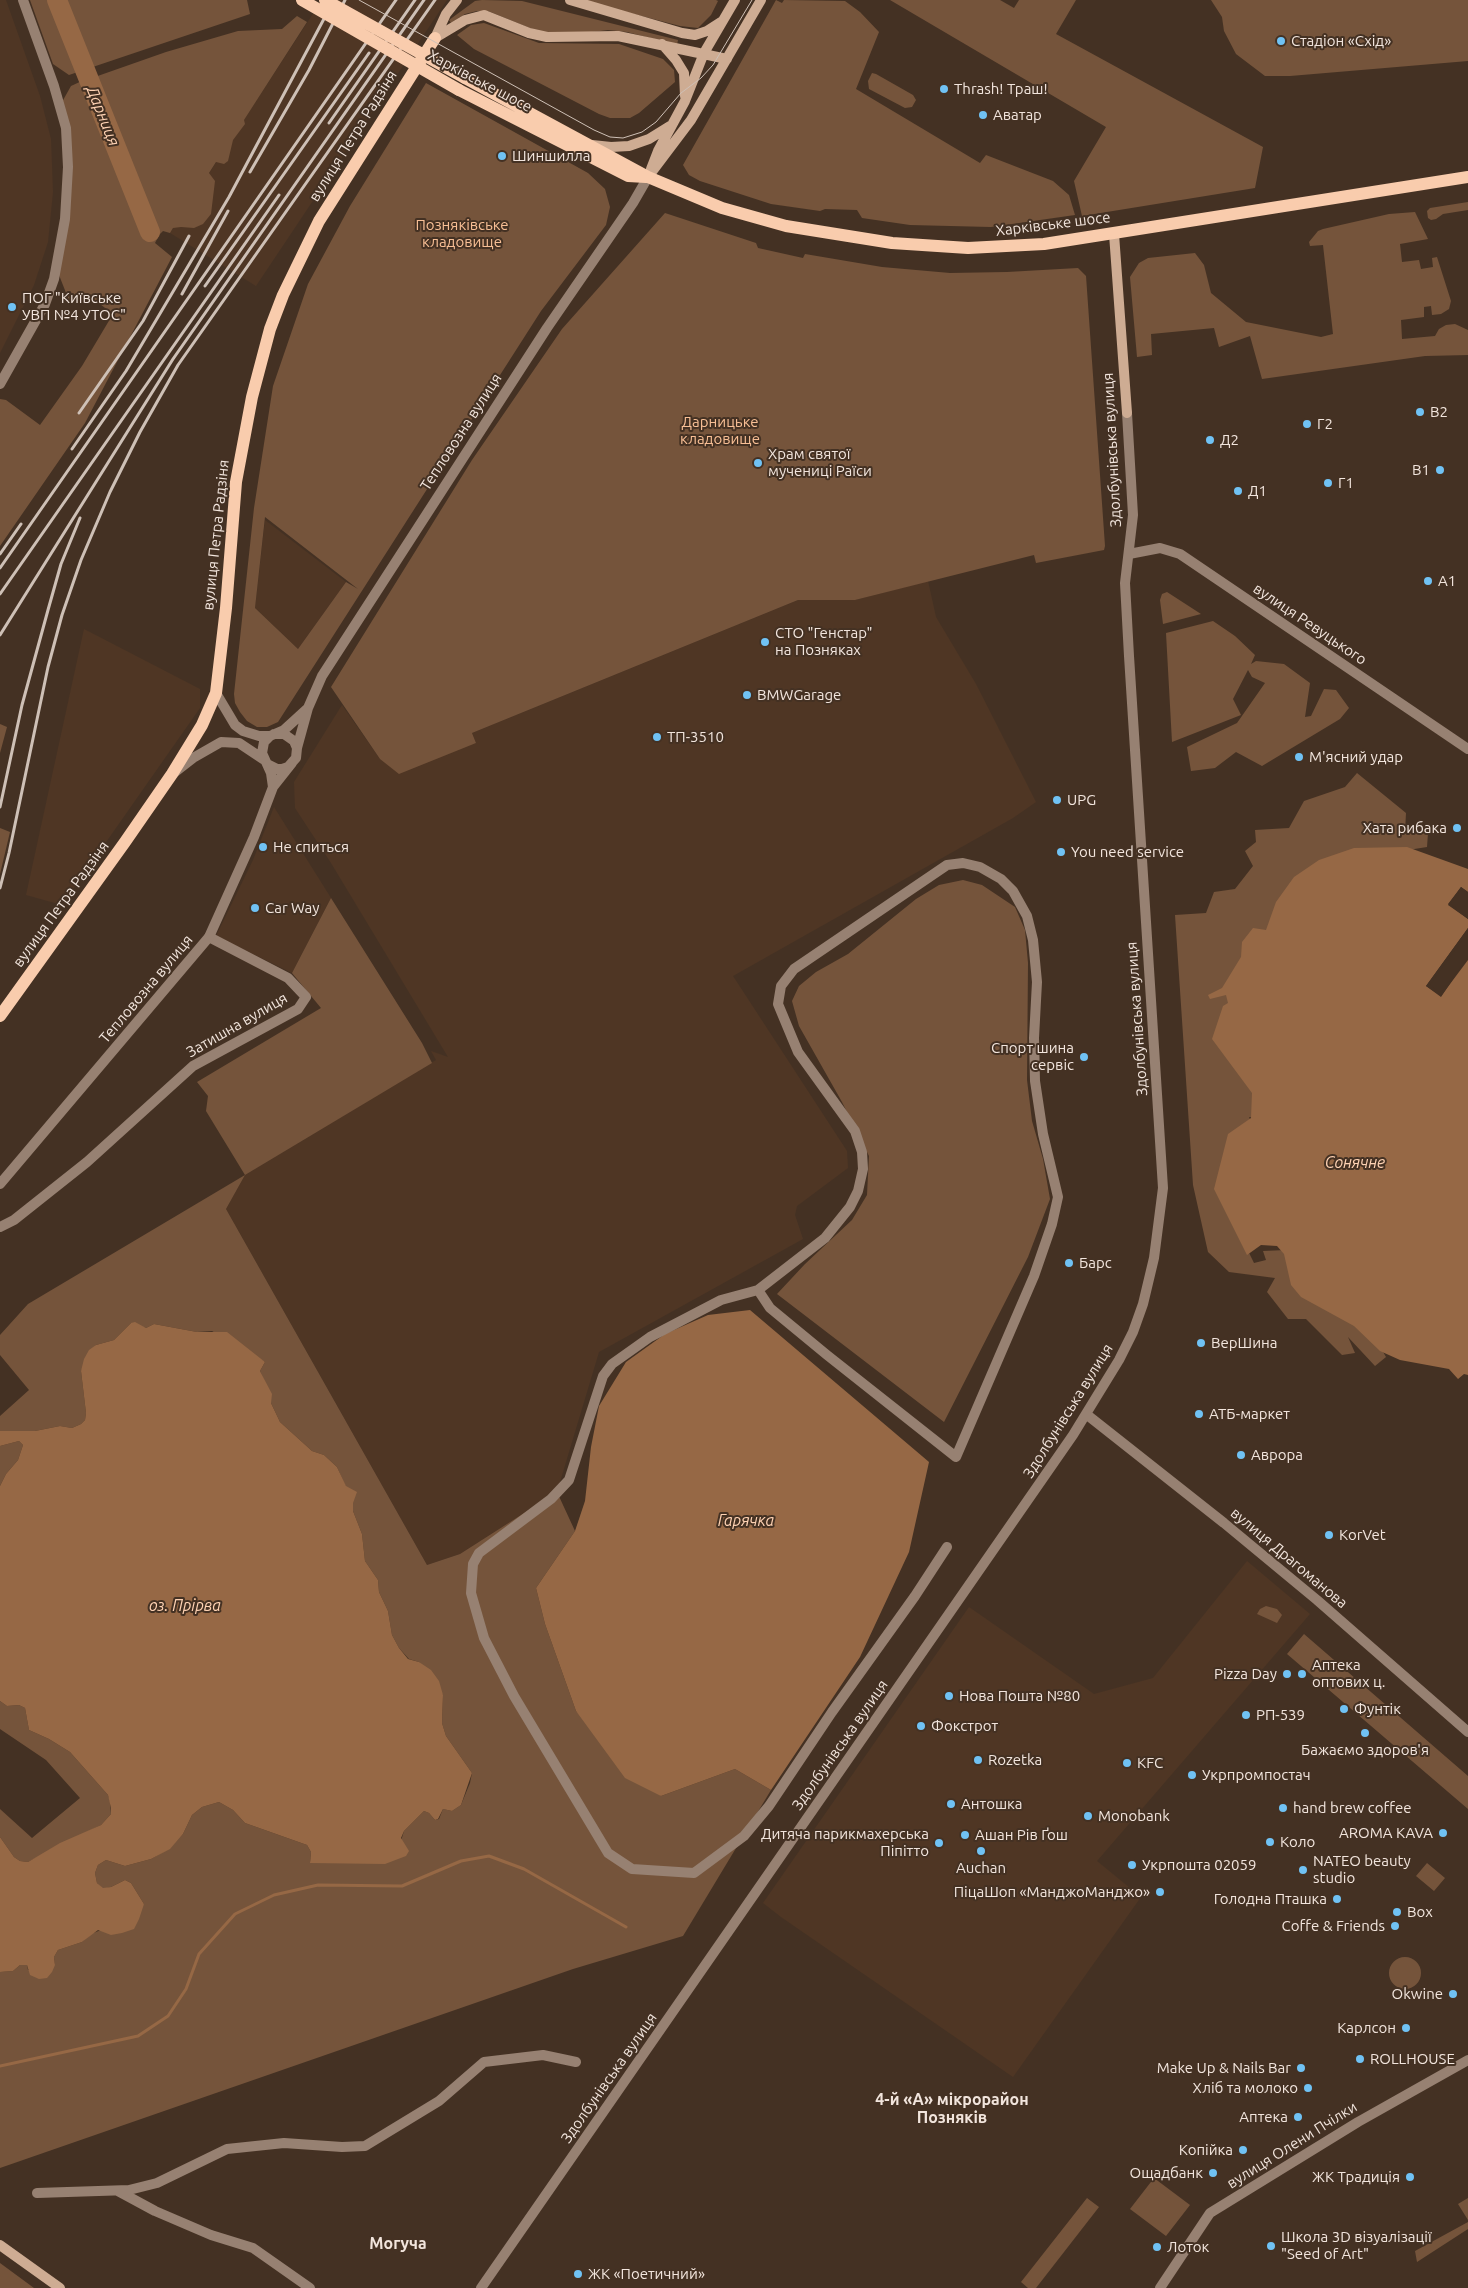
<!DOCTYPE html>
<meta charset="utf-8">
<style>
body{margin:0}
canvas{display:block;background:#443123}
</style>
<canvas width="1468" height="2288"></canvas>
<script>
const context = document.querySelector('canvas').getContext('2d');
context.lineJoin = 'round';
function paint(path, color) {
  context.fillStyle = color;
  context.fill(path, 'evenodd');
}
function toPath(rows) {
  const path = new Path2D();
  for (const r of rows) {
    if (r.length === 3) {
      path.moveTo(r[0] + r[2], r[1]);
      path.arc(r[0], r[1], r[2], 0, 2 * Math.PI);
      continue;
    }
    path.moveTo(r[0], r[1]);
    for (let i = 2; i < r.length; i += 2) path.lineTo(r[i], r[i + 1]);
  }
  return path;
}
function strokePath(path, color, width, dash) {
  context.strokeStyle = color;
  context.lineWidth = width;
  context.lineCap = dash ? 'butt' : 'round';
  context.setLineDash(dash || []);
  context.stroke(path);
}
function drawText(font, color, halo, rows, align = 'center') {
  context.font = font + ' Ubuntu,sans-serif';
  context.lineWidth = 4;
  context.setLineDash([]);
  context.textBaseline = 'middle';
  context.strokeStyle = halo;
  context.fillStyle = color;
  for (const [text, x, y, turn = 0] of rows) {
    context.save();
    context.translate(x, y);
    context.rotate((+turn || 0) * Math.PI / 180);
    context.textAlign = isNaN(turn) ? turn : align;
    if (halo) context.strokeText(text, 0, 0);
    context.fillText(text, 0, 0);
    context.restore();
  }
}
paint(toPath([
 [0,0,6,0,40,96,51,139,53,192,48,242,34,285,0,353],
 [322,0,447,0,256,286,170,233],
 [265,520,346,582,298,649,255,608],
 [928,581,936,617,976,684,1036,802,1013,818,733,976,847,1151,848,1168,797,1206,795,1215,803,1239,599,1352,557,1492,460,1554,427,1565,226,1209,245,1175,436,1060,431,1051,448,1057,331,863,295,808,294,782,342,705,380,759,476,743,472,733,798,600,855,600],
 [84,629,200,689,200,708,62,905,26,895],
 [274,807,331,898,292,973,216,936,253,860],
 [1247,1561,1310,1614,1097,1861,1141,1897,1013,2077,781,1917,763,1903,969,1607,1094,1694,1153,1678]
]), '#4f3624');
paint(toPath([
 [30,0,247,0,250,14,69,75,53,64],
 [482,0,522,1,678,40,677,45,627,32,608,30,559,36,547,35,488,11,477,11,465,14,451,23,449,20,475,1],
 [580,0,716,0,718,1,711,15,698,28,680,26],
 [776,0,782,3,784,0,845,1,860,12,879,32,856,89,980,163,986,155,1053,181,1069,195,1075,215,991,227,910,225,862,218,857,210,825,209,820,211,771,204,700,181,689,175,683,165],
 [890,0,1000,0,1014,8,1019,0,1076,0,1056,34,1263,147,1255,188,1082,216,1074,181,1106,127],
 [1211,0,1468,0,1468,61,1290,76,1265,76,1236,54,1224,31,1222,17],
 [297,16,307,22,244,120,245,124,233,140,228,161,224,164,216,162,209,173,215,181,211,214,203,224,194,228,181,227,173,228,170,233,163,231,159,235,155,243,172,257,85,423,0,546,0,399,6,400,40,425,82,366,113,314,88,295,70,303,59,275,70,215,62,102,71,86,84,80,86,84,93,81,92,78,166,52,238,31,282,29],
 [484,23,539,43,619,44,663,59,674,70,675,82,639,113,630,118,610,118,599,114,474,49,457,35,471,25],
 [872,73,876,74,913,95,916,100,912,107,905,108,869,89,868,81],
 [426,83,588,173,605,189,610,207,606,225,541,311,278,722,267,727,257,727,247,721,240,712,235,703,234,694,254,508,273,386,308,284,350,206],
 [265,517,358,589,346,582,298,649,255,608],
 [1468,202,1468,210,1443,214,1436,219,1431,220,1428,218,1427,211,1430,208],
 [1415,212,1428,239,1400,244,1402,262,1419,260,1421,269,1433,267,1432,258,1437,257,1451,301,1449,309,1441,314,1432,315,1431,306,1424,307,1424,317,1401,320,1402,339,1435,336,1439,329,1446,325,1455,324,1468,330,1468,355,1425,356,1262,379,1250,336,1219,347,1214,328,1151,334,1152,355,1137,357,1130,277,1139,263,1148,258,1195,253,1204,265,1211,293,1246,322,1321,337,1333,334,1323,245,1310,246,1309,242,1318,231,1323,229,1389,214],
 [665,213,756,243,758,248,803,258,805,254,882,267,950,273,1007,272,1078,268,1086,276,1105,546,1104,550,1036,563,1034,555,855,600,798,600,472,733,476,743,399,774,380,759,331,687,472,460,562,329],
 [1167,592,1201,614,1163,624,1160,600,1162,594],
 [1213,621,1235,636,1255,655,1251,664,1256,661,1284,664,1310,683,1305,717,1311,716,1324,689,1336,690,1349,708,1340,719,1262,766,1236,752,1215,768,1191,771,1187,747,1237,723,1265,683,1252,677,1248,670,1233,699,1241,715,1172,742,1166,633],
 [0,724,7,727,0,753],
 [1357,773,1406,813,1405,831,1428,833,1427,847,1370,856,1260,1092,1263,1119,1249,1117,1254,1129,1223,1200,1254,1263,1266,1260,1263,1251,1286,1250,1370,1329,1386,1357,1375,1366,1348,1337,1355,1353,1342,1355,1306,1319,1288,1319,1267,1292,1275,1278,1229,1272,1208,1252,1193,1185,1175,915,1206,913,1214,892,1235,889,1253,866,1245,851,1256,842,1255,830,1289,828,1304,801,1345,787],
 [0,828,10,832,0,874],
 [963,880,982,885,1015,907,1025,930,1028,963,1027,1080,1032,1121,1043,1159,1050,1199,1028,1257,944,1422,777,1294,805,1264,852,1220,867,1195,869,1156,842,1102,799,1026,792,1001,799,986,816,972,848,954,916,899,939,885],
 [331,898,422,1043,432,1063,245,1175,226,1209,427,1565,460,1554,557,1492,575,1531,536,1588,545,1624,576,1711,661,1796,735,1769,771,1790,683,1936,573,1969,0,2168,0,1972,13,1971,20,1965,27,1965,28,1970,55,1965,54,1957,58,1950,82,1942,91,1934,101,1930,144,1904,131,1883,125,1880,111,1887,103,1889,97,1883,95,1873,98,1865,106,1860,125,1866,151,1859,170,1848,183,1834,192,1815,202,1807,219,1802,233,1810,245,1823,307,1845,311,1852,310,1862,401,1841,404,1831,424,1811,429,1813,435,1820,439,1819,443,1809,452,1811,461,1805,470,1783,472,1773,446,1736,442,1723,443,1695,419,1662,409,1659,399,1648,392,1635,388,1611,379,1592,378,1580,365,1561,362,1534,353,1511,353,1503,337,1467,324,1455,312,1451,280,1422,271,1403,271,1394,260,1371,265,1362,212,1331,197,1332,154,1324,146,1328,131,1323,114,1340,96,1345,81,1371,86,1413,85,1420,81,1424,72,1428,60,1426,35,1431,0,1431,0,1416,29,1390,0,1355,0,1335,28,1304,245,1175,206,1111,208,1096,197,1082,321,1008,292,973],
 [19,1441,23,1445,18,1460,6,1474,0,1486,0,1446],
 [1266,1606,1277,1609,1282,1615,1277,1623,1257,1614,1260,1609],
 [1304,1634,1468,1776,1468,1809,1287,1654],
 [0,1701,7,1706,19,1705,25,1708,29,1730,49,1739,70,1752,108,1795,110,1801,111,1814,101,1825,28,1862,20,1861,14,1857,0,1837,0,1809,32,1838,80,1798,46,1760,0,1729],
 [1427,1863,1445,1878,1434,1891,1416,1876],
 [1405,1973,16],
 [1154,2178,1190,2205,1166,2236,1130,2209],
 [1087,2198,1099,2207,1036,2288,1028,2288,1021,2282],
 [1468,2198,1468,2220,1458,2204],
 [1468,2222,1468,2229,1417,2262,1415,2251],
 [0,2263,34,2288,0,2288]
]), '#75543b');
paint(toPath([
 [1407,847,1468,869,1468,892,1461,887,1448,904,1468,919,1468,928,1426,986,1441,996,1468,960,1468,1375,1464,1374,1458,1379,1449,1369,1400,1360,1380,1351,1354,1326,1301,1297,1291,1285,1284,1254,1277,1246,1261,1245,1247,1255,1214,1189,1228,1134,1251,1118,1252,1093,1212,1039,1223,1006,1228,1003,1226,995,1210,999,1208,995,1222,988,1241,957,1242,942,1253,928,1266,930,1276,902,1294,877,1319,860,1354,848],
 [750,1310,929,1462,909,1552,860,1657,771,1790,735,1769,661,1796,625,1778,576,1711,545,1624,536,1588,575,1531,585,1501,591,1447,599,1406,626,1362,665,1334,708,1315],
 [135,1322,146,1328,154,1324,197,1332,227,1332,265,1362,260,1371,272,1394,271,1403,280,1422,312,1451,324,1455,337,1467,346,1486,357,1492,353,1503,353,1511,362,1534,365,1561,378,1580,379,1592,388,1611,392,1635,399,1648,408,1659,419,1662,431,1670,439,1681,443,1695,442,1723,446,1736,472,1773,461,1805,452,1811,443,1809,438,1819,435,1820,429,1813,424,1811,404,1831,401,1838,409,1851,406,1856,385,1864,310,1863,311,1852,307,1845,245,1823,233,1810,219,1802,202,1807,192,1815,183,1834,170,1849,151,1859,125,1866,106,1860,98,1865,95,1873,97,1883,103,1888,111,1887,125,1880,131,1883,144,1904,139,1919,134,1929,122,1933,111,1935,98,1930,82,1942,58,1950,54,1957,55,1965,52,1972,47,1978,39,1979,30,1975,27,1965,20,1965,13,1971,0,1972,0,1837,14,1857,20,1861,28,1862,60,1843,101,1825,111,1814,111,1808,108,1795,70,1752,49,1739,29,1730,25,1708,19,1705,7,1706,0,1701,0,1486,6,1474,18,1460,23,1445,19,1441,0,1446,0,1431,35,1431,60,1426,72,1428,81,1424,85,1420,86,1413,81,1371,84,1359,89,1350,96,1345,114,1340,131,1323]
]), '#966845');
paint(toPath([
 [1461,887,1468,892,1468,894,1461,890,1451,904,1468,916,1468,919,1448,905],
 [1468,928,1468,933,1430,985,1440,993,1468,957,1441,997,1426,986]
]), '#443123');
strokePath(toPath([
 [0,2066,138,2036,168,2016,186,1989,199,1954,235,1914,274,1895,318,1885,402,1886,461,1861,489,1856,524,1869,626,1927]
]), '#966845', 3);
strokePath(toPath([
 [57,0,150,232]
]), '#966845', 20);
strokePath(toPath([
 [0,384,45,304,54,279,65,219,68,167,66,128,54,86,23,0],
 [0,1227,14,1220,87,1162,193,1066,298,1009,306,997,288,978,209,937],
 [758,1290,770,1308,827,1355,956,1457,1034,1276,1052,1224,1058,1197,1043,1134,1035,1081,1034,1038,1037,982,1033,940,1027,916,1013,891,1001,879,980,867,963,863,947,865,794,969,781,986,778,1004,798,1052,855,1131,862,1152,863,1169,858,1191,850,1207,825,1238,758,1290,721,1300,650,1337,612,1364,603,1376,569,1480,551,1499,479,1553,473,1564,471,1593,484,1638,514,1696,608,1853,632,1869,694,1873,744,1836,769,1806,832,1712,915,1596,947,1547],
 [118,2191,155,2211,211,2235,253,2248,310,2288],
 [37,2193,129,2190,157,2183,227,2149,284,2143,342,2147,365,2146,439,2101,484,2062,543,2055,576,2062],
 [1160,2288,1210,2213,1358,2122,1468,2060]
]), '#978172', 10);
strokePath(toPath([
 [1129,554,1160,548,1180,554,1468,749],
 [216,693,235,725,243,731,259,736,270,736,284,730,307,709],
 [270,736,264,742,262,753,271,773,273,787],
 [297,748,308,708,322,676,547,328,633,203,648,177],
 [267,764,277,769,282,769,288,767,296,758,297,748,294,741,284,734,274,734],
 [175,772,193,758,221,742,239,743,263,759],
 [0,1184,209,937,254,837,273,787,292,763],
 [1086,1414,1224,1523,1317,1600,1468,1732],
 [481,2288,1073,1435,1119,1360,1133,1332,1143,1304,1154,1258,1163,1188,1129,656,1125,583,1133,515,1127,413]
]), '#978172', 10);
strokePath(toPath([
 [570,0,682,33,695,35,707,31,721,22],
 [435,38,465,20,484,15,529,33,547,37,618,36,727,59],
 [435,38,446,14,457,0],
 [662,44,676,60,684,73,685,96],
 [592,145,611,147,629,146,649,139,670,126],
 [651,169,658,151,685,101,704,53,735,0],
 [648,177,691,120,761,0],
 [1114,234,1127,413],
 [0,2245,60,2288]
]), '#ceac93', 10);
strokePath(toPath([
 [465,78,648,177,722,208,786,226,892,243,968,248,1044,244,1468,177],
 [459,90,628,176,646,177],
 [0,1016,125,842,172,774,202,725,216,693,226,608,236,482,252,397,270,329,283,295,319,221,435,38]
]), '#f9ccad', 12);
strokePath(toPath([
 [359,0,594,130,610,137,623,138,642,132,656,122,681,93,701,78,713,65,752,0]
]), '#cec0b6', 1);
strokePath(toPath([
 [329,123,415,0],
 [250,172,309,70,345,0],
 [205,286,369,53],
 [182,294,228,211],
 [79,413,143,321,189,236],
 [72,449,126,371,229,197,334,0],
 [0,554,21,524],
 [0,568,396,0],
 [0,594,279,195],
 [0,635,173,359,424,0],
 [0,807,22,705,48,610,61,564,80,518],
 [0,888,9,853,48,667,62,615,81,560,110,492,140,432,178,365,435,0]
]), '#cec0b6', 3);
strokePath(toPath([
 [302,0,459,90],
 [325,0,465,78]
]), '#f9ccad', 12);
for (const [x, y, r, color] of [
 [1281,41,5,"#70c2f4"],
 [944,89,5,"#70c2f4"],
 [983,115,5,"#70c2f4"],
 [502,156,5,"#70c2f4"],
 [12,307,5,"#70c2f4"],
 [1420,412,5,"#70c2f4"],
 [1307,424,5,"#70c2f4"],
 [1210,440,5,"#70c2f4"],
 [758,463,5,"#70c2f4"],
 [1440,470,5,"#70c2f4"],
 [1328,483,5,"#70c2f4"],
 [1238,491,5,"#70c2f4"],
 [1428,581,5,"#70c2f4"],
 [765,642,5,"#70c2f4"],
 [747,695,5,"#70c2f4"],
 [657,737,5,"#70c2f4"],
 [1299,757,5,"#70c2f4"],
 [1057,800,5,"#70c2f4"],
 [1457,828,5,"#70c2f4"],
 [263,847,5,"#70c2f4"],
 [1061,852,5,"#70c2f4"],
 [255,908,5,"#70c2f4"],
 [1084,1057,5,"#70c2f4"],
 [1069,1263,5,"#70c2f4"],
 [1201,1343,5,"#70c2f4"],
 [1199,1414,5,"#70c2f4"],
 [1241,1455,5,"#70c2f4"],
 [1329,1535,5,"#70c2f4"],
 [1287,1674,5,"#70c2f4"],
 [1302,1674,5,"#70c2f4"],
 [949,1696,5,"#70c2f4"],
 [1344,1709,5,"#70c2f4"],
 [1246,1715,5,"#70c2f4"],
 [921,1726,5,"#70c2f4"],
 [1365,1733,5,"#70c2f4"],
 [978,1760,5,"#70c2f4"],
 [1127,1763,5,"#70c2f4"],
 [1192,1775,5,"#70c2f4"],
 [951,1804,5,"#70c2f4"],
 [1283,1808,5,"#70c2f4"],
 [1088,1816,5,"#70c2f4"],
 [1443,1833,5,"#70c2f4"],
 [965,1835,5,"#70c2f4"],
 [1270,1842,5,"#70c2f4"],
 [939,1843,5,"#70c2f4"],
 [981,1851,5,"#70c2f4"],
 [1132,1865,5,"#70c2f4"],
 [1303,1870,5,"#70c2f4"],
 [1160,1892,5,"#70c2f4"],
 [1337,1899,5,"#70c2f4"],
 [1397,1912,5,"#70c2f4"],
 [1395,1926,5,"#70c2f4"],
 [1453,1994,5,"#70c2f4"],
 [1406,2028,5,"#70c2f4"],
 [1360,2059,5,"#70c2f4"],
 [1301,2068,5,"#70c2f4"],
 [1308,2088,5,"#70c2f4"],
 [1298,2117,5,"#70c2f4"],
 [1243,2150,5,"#70c2f4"],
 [1213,2173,5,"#70c2f4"],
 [1410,2177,5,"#70c2f4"],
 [1271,2246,5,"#70c2f4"],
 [1157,2247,5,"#70c2f4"],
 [578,2274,5,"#70c2f4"]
]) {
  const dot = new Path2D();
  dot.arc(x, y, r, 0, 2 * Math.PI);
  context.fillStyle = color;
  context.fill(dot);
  strokePath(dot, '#443123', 2);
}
drawText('15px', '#f2e5dd', '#443123', [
 ["Стадіон «Схід»",1291,41],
 ["Thrash! Траш!",954,89],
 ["Аватар",993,115],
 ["Шиншилла",512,156],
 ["ПОГ \"Київське",22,298],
 ["УВП №4 УТОС\"",22,315],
 ["В2",1430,412],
 ["Г2",1317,424],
 ["Д2",1220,440],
 ["Храм святої",768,454],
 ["мучениці Раїси",768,471],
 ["В1",1430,470,"right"],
 ["Г1",1338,483],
 ["Д1",1248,491],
 ["А1",1438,581],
 ["СТО \"Генстар\"",775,633],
 ["на Позняках",775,650],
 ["BMWGarage",757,695],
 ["ТП-3510",667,737],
 ["М'ясний удар",1309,757],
 ["UPG",1067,800],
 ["Хата рибака",1447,828,"right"],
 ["Не спиться",273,847],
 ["You need service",1071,852],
 ["Car Way",265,908],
 ["Спорт шина",1074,1048,"right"],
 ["сервіс",1074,1065,"right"],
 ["Барс",1079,1263],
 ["ВерШина",1211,1343],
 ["АТБ-маркет",1209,1414],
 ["Аврора",1251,1455],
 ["KorVet",1339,1535],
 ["Аптека",1312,1665],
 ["оптових ц.",1312,1682],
 ["Pizza Day",1277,1674,"right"],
 ["Нова Пошта №80",959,1696],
 ["Фунтік",1354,1709],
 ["РП-539",1256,1715],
 ["Фокстрот",931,1726],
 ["Бажаємо здоров'я",1365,1750,"center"],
 ["Rozetka",988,1760],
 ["KFC",1137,1763],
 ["Укрпромпостач",1202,1775],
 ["Антошка",961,1804],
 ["hand brew coffee",1293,1808],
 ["Monobank",1098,1816],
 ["AROMA KAVA",1433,1833,"right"],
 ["Дитяча парикмахерська",929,1834,"right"],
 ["Піпітто",929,1851,"right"],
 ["Ашан Рів Ґош",975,1835],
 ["Коло",1280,1842],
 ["NATEO beauty",1313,1861],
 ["studio",1313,1878],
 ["Укрпошта 02059",1142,1865],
 ["Auchan",981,1868,"center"],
 ["ПіцаШоп «МанджоМанджо»",1150,1892,"right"],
 ["Голодна Пташка",1327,1899,"right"],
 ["Box",1407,1912],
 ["Coffe & Friends",1385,1926,"right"],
 ["Okwine",1443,1994,"right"],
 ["Карлсон",1396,2028,"right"],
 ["ROLLHOUSE",1370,2059],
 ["Make Up & Nails Bar",1291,2068,"right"],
 ["Хліб та молоко",1298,2088,"right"],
 ["Аптека",1288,2117,"right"],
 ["Копійка",1233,2150,"right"],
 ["Ощадбанк",1203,2173,"right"],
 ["ЖК Традиція",1400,2177,"right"],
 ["Школа 3D візуалізації",1281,2237],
 ["\"Seed of Art\"",1281,2254],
 ["Лоток",1167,2247],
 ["ЖК «Поетичний»",588,2274]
], 'left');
drawText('15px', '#f2e5dd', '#443123', [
 ["Харківське шосе",480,81,28],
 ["вулиця Петра Радзіня",353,136,-58],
 ["Харківське шосе",1053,224,-7],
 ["Тепловозна вулиця",461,432,-57],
 ["Здолбунівська вулиця",1112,450,-93],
 ["вулиця Петра Радзіня",216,535,-84],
 ["вулиця Ревуцького",1310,624,34],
 ["вулиця Петра Радзіня",61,904,-54],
 ["Тепловозна вулиця",146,989,-50],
 ["Здолбунівська вулиця",1137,1019,-94],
 ["Затишна вулиця",237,1025,-30],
 ["Здолбунівська вулиця",1068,1411,-58],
 ["вулиця Драгоманова",1289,1558,40],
 ["Здолбунівська вулиця",840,1745,-55],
 ["Здолбунівська вулиця",609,2078,-55],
 ["вулиця Олени Пчілки",1292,2145,-32]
]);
drawText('15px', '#f8bf95', '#443123', [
 ["Позняківське",462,225],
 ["кладовище",462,242],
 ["Дарницьке",720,422],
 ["кладовище",720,439]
]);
drawText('italic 16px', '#fed2b3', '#443123', [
 ["Дарниця",103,116,68],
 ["Сонячне",1355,1163],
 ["Гарячка",746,1521],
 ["оз. Прірва",185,1606]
]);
drawText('bold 16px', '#f2e5dd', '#443123', [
 ["4-й «А» мікрорайон",952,2100],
 ["Позняків",952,2118],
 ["Могуча",398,2244]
]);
</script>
